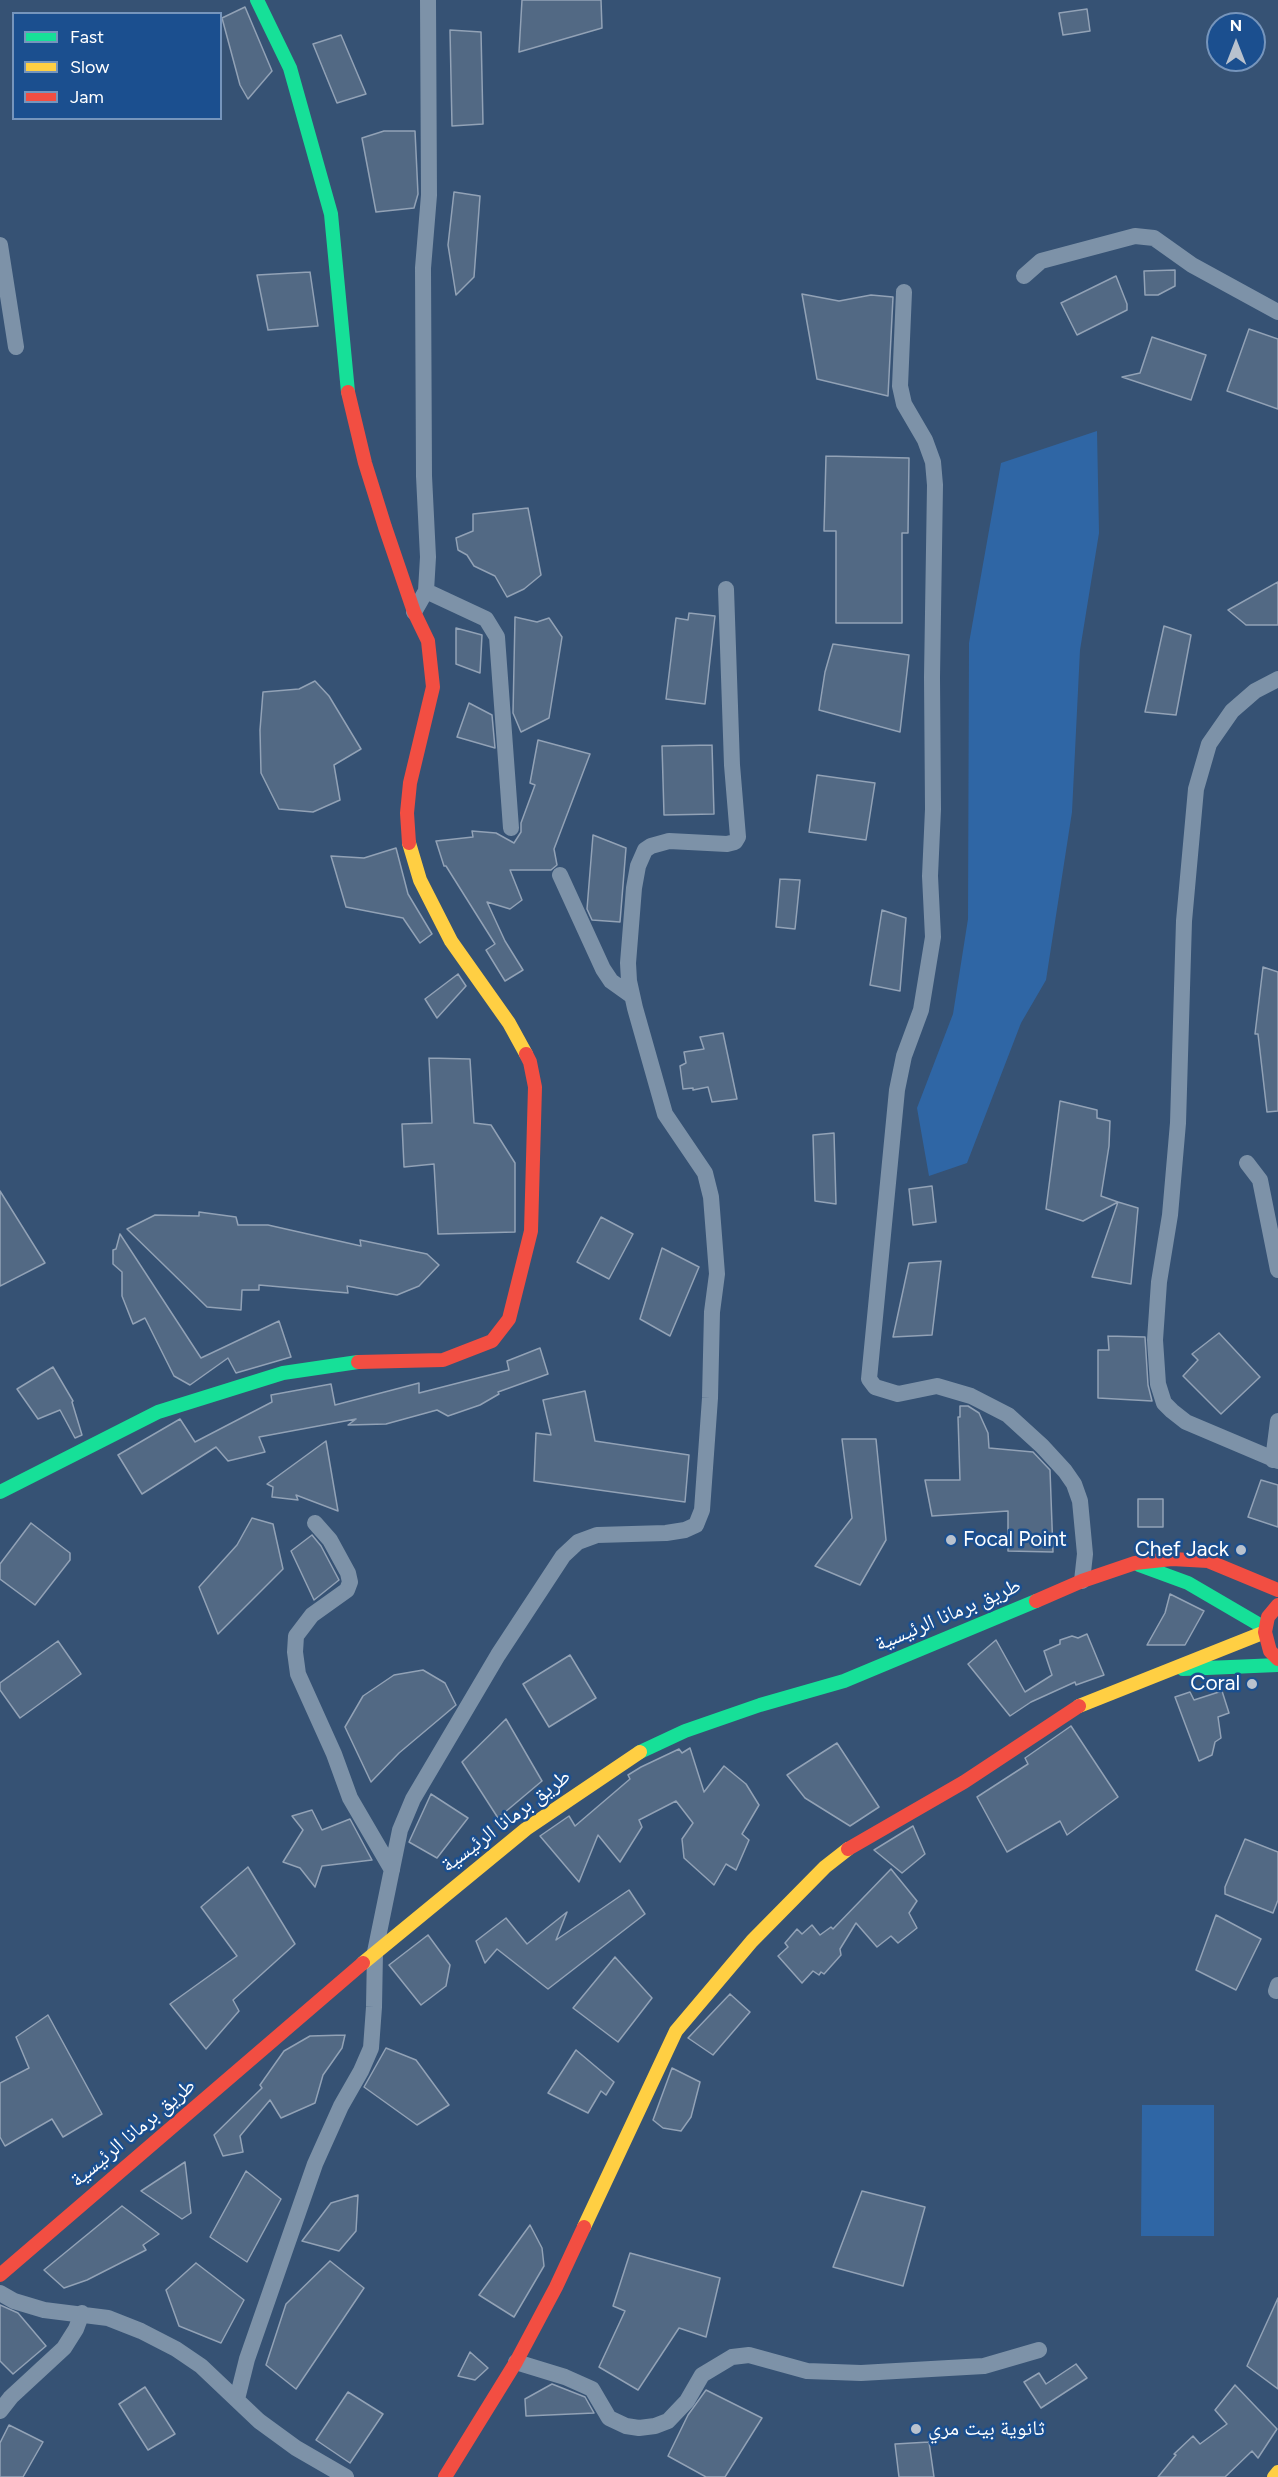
<!DOCTYPE html>
<meta charset="utf-8">
<style>
body{margin:0}
#map{position:relative;width:1278px;height:2477px;overflow:hidden;background:#365274;font-family:Figtree,sans-serif}
canvas{display:block}
.legend{position:absolute;left:12px;top:12px;width:210px;height:108px;box-sizing:border-box;background:#1b4f8f;border:2px solid #7695bc;margin:0;padding:8px 10px;list-style:none;font-size:18px;color:#fff}
.legend li{display:flex;align-items:center;gap:12px;height:30px}
.legend b{width:30px;border:2px solid #7695bc}
.north{position:absolute;left:1206px;top:12px;width:60px;height:60px;box-sizing:border-box;background:#1b4f8f;border:2px solid #7695bc;border-radius:50%;rotate:0deg;font-size:16px;font-weight:700;line-height:24px;text-align:center;color:#fff}
.north::after{content:'';display:block;margin:auto;width:21px;height:27px;background:#b9c2ce;clip-path:polygon(50% 0,100% 100%,50% 72%,0 100%)}
</style>
<div id="map">
<canvas width="1278" height="2477"></canvas>
<ul class="legend">
<li><b style="height:8px;background:#16e098"></b>Fast</li>
<li><b style="height:8px;background:#ffcf43"></b>Slow</li>
<li><b style="height:8px;background:#f24e42"></b>Jam</li>
</ul>
<div class="north">N</div>
</div>
<script>
const context = document.querySelector('canvas').getContext('2d');
context.lineJoin = 'round';
function paint(path, color) {
  context.fillStyle = color;
  context.fill(path, 'evenodd');
}
function toPath(rows) {
  const path = new Path2D();
  for (const r of rows) {
    path.moveTo(r[0], r[1]);
    for (let i = 2; i < r.length; i += 2) path.lineTo(r[i], r[i + 1]);
  }
  return path;
}
function strokePath(path, color, width, dash) {
  context.strokeStyle = color;
  context.lineWidth = width;
  context.lineCap = dash ? 'butt' : 'round';
  context.setLineDash(dash || []);
  context.stroke(path);
}
function drawText(font, color, halo, rows, align = 'center') {
  context.font = font + ' Figtree,"Noto Naskh Arabic",sans-serif';
  context.lineWidth = 5;
  context.setLineDash([]);
  context.textBaseline = 'middle';
  context.strokeStyle = halo;
  context.fillStyle = color;
  for (const [text, x, y, turn = 0] of rows) {
    context.save();
    context.translate(x, y);
    context.rotate((+turn || 0) * Math.PI / 180);
    context.textAlign = isNaN(turn) ? turn : align;
    if (halo) context.strokeText(text, 0, 0);
    context.fillText(text, 0, 0);
    context.restore();
  }
}
paint(toPath([
 [1097,431,1099,533,1080,650,1072,812,1046,980,1021,1023,967,1163,929,1176,917,1108,953,1014,968,919,969,643,1001,463],
 [1142,2105,1214,2105,1214,2236,1141,2236]
]), '#2f66a5');
const building = toPath([
 [522,0,601,0,602,28,519,52,522,0],
 [245,7,272,71,248,99,240,85,222,18,245,7],
 [1087,9,1090,31,1063,35,1059,13,1087,9],
 [450,30,481,32,483,124,452,126,450,30],
 [341,35,366,94,337,103,313,44,341,35],
 [384,131,415,131,418,194,414,208,376,212,362,138,384,131],
 [454,192,480,196,474,277,456,295,448,245,454,192],
 [1175,270,1175,286,1158,295,1145,295,1144,271,1175,270],
 [310,272,318,326,268,330,257,275,310,272],
 [1116,276,1127,304,1127,310,1077,335,1061,303,1116,276],
 [802,294,839,301,871,295,893,297,888,396,817,379,802,294],
 [1249,329,1278,339,1278,409,1227,391,1249,329],
 [1152,337,1206,355,1191,400,1122,377,1140,373,1152,337],
 [826,456,909,458,908,533,902,533,902,623,836,623,836,531,824,531,826,456],
 [528,508,541,575,524,589,507,597,495,576,474,566,467,555,458,550,456,538,473,531,473,514,528,508],
 [1278,582,1278,625,1246,625,1228,610,1278,582],
 [689,613,715,616,705,704,666,699,676,618,688,620,689,613],
 [515,617,537,622,549,618,562,637,549,718,521,732,513,713,515,617],
 [1164,626,1191,635,1176,715,1145,712,1164,626],
 [456,628,482,635,480,673,456,664,456,628],
 [833,644,909,655,900,732,819,710,825,672,833,644],
 [315,681,329,696,361,749,334,765,340,800,313,812,279,809,261,773,260,730,263,692,299,689,315,681],
 [469,703,492,715,495,748,457,737,469,703],
 [538,740,590,754,554,849,557,865,551,870,510,870,522,900,510,909,487,902,505,941,523,970,505,981,486,950,495,944,446,866,444,866,436,841,473,837,472,831,496,833,514,843,521,832,521,823,535,785,530,783,538,740],
 [712,745,714,814,664,815,662,746,712,745],
 [817,775,875,783,866,840,809,832,817,775],
 [593,835,626,848,620,922,592,920,587,909,593,835],
 [396,848,408,894,432,934,420,943,403,918,346,907,331,856,364,858,396,848],
 [780,879,800,880,795,929,776,927,780,879],
 [882,910,906,918,900,991,870,985,882,910],
 [1263,967,1278,972,1278,1111,1267,1112,1258,1034,1255,1034,1263,967],
 [458,974,466,986,437,1018,425,999,458,974],
 [723,1033,737,1099,712,1102,708,1087,693,1090,693,1088,683,1089,680,1066,686,1063,684,1052,704,1049,700,1037,723,1033],
 [429,1058,470,1059,474,1123,491,1125,515,1163,515,1232,438,1234,434,1164,404,1167,402,1124,432,1123,429,1058],
 [1060,1101,1097,1110,1097,1118,1110,1121,1109,1146,1101,1196,1118,1202,1083,1221,1046,1209,1060,1101],
 [834,1133,836,1204,815,1201,813,1135,834,1133],
 [932,1186,936,1222,913,1225,909,1189,932,1186],
 [0,1191,45,1263,0,1286,0,1191],
 [1118,1202,1138,1208,1131,1284,1092,1277,1118,1202],
 [199,1212,236,1217,238,1225,268,1225,361,1246,360,1240,427,1254,439,1265,419,1286,397,1295,347,1286,348,1293,259,1285,259,1290,242,1290,241,1310,207,1307,127,1229,155,1215,199,1216,199,1212],
 [601,1217,633,1234,609,1279,577,1262,601,1217],
 [120,1234,201,1358,279,1321,291,1357,236,1373,228,1358,190,1385,174,1376,145,1318,133,1324,122,1296,122,1272,113,1264,113,1250,116,1249,120,1234],
 [662,1248,699,1267,670,1336,640,1319,662,1248],
 [941,1261,932,1335,893,1337,909,1263,941,1261],
 [1219,1333,1260,1377,1221,1414,1183,1376,1198,1360,1192,1354,1219,1333],
 [1108,1336,1145,1337,1148,1385,1152,1401,1098,1398,1098,1350,1109,1350,1108,1336],
 [540,1348,548,1374,498,1392,499,1394,480,1405,448,1416,437,1410,386,1424,348,1425,356,1419,259,1437,265,1452,228,1461,216,1447,142,1494,118,1455,180,1419,195,1442,272,1402,271,1395,331,1384,335,1405,419,1383,419,1393,509,1370,507,1361,540,1348],
 [53,1367,73,1401,72,1402,82,1435,75,1438,60,1410,38,1419,17,1389,53,1367],
 [585,1391,595,1441,689,1455,685,1502,534,1481,536,1433,551,1435,543,1400,585,1391],
 [960,1406,968,1406,979,1413,988,1433,989,1448,1033,1452,1050,1470,1053,1552,1008,1551,1008,1511,932,1516,925,1480,960,1480,958,1417,960,1417,960,1406],
 [842,1439,876,1439,886,1540,860,1585,815,1566,852,1518,842,1439],
 [326,1441,338,1511,296,1495,298,1500,272,1497,273,1487,267,1484,326,1441],
 [1261,1480,1278,1485,1278,1527,1248,1517,1261,1480],
 [1138,1499,1163,1499,1163,1527,1138,1527,1138,1499],
 [252,1518,273,1524,283,1569,218,1634,199,1587,237,1545,252,1518],
 [31,1523,70,1553,70,1560,35,1605,0,1579,0,1564,31,1523],
 [312,1535,321,1546,339,1580,314,1600,291,1551,312,1535],
 [1170,1594,1204,1611,1185,1645,1147,1645,1165,1613,1170,1594],
 [1087,1634,1104,1675,1076,1685,1075,1682,1031,1702,1010,1716,968,1664,996,1640,1025,1692,1052,1675,1044,1651,1060,1644,1060,1640,1072,1636,1078,1638,1087,1634],
 [58,1641,81,1674,20,1718,0,1690,0,1683,58,1641],
 [570,1655,596,1698,549,1727,523,1684,570,1655],
 [423,1670,445,1683,456,1705,399,1753,371,1782,345,1727,363,1696,394,1675,423,1670],
 [1222,1691,1229,1713,1218,1717,1221,1738,1215,1742,1212,1755,1199,1761,1175,1697,1190,1692,1194,1700,1222,1691],
 [506,1719,542,1781,498,1818,462,1762,506,1719],
 [1071,1726,1118,1797,1067,1835,1060,1821,1007,1852,977,1797,1028,1764,1025,1758,1071,1726],
 [837,1743,879,1807,850,1826,805,1798,787,1775,837,1743],
 [690,1748,704,1792,724,1766,746,1784,759,1805,742,1834,749,1840,736,1870,726,1864,714,1885,684,1858,682,1839,693,1823,676,1801,639,1820,642,1827,620,1862,598,1835,579,1882,540,1836,569,1816,575,1826,630,1779,628,1775,641,1767,679,1749,682,1753,690,1748],
 [431,1794,468,1818,437,1858,409,1842,431,1794],
 [312,1810,322,1830,350,1819,372,1860,322,1866,315,1887,300,1868,283,1862,303,1830,292,1816,312,1810],
 [913,1826,925,1854,902,1873,874,1850,913,1826],
 [1245,1839,1278,1852,1278,1900,1273,1913,1225,1894,1225,1887,1245,1839],
 [248,1867,295,1944,233,2000,239,2011,206,2049,170,2004,237,1956,201,1907,248,1867],
 [891,1869,917,1901,909,1913,917,1928,898,1943,891,1936,877,1947,856,1923,840,1949,841,1955,824,1974,821,1972,819,1975,813,1971,802,1983,778,1956,788,1947,785,1943,797,1929,802,1934,812,1925,820,1935,831,1927,833,1929,891,1869],
 [629,1890,645,1914,548,1989,497,1949,485,1963,476,1941,506,1918,527,1944,567,1912,556,1940,629,1890],
 [1216,1915,1261,1939,1236,1990,1196,1970,1216,1915],
 [428,1935,450,1965,446,1986,421,2005,389,1965,428,1935],
 [615,1957,652,1998,618,2042,573,2008,615,1957],
 [730,1994,750,2012,713,2055,688,2038,730,1994],
 [48,2015,102,2114,63,2137,52,2119,5,2146,0,2137,0,2083,29,2068,16,2037,48,2015],
 [345,2035,342,2048,323,2075,315,2103,281,2118,270,2100,240,2136,243,2152,223,2156,214,2135,262,2088,260,2085,284,2051,310,2036,345,2035],
 [386,2048,416,2060,449,2105,417,2125,364,2087,386,2048],
 [576,2050,614,2082,606,2095,601,2091,588,2113,548,2093,576,2050],
 [672,2068,700,2082,691,2117,681,2131,663,2128,653,2120,672,2068],
 [185,2162,191,2213,182,2219,141,2191,185,2162],
 [246,2171,281,2199,247,2262,210,2237,246,2171],
 [862,2191,925,2207,903,2286,833,2267,862,2191],
 [358,2195,356,2231,339,2251,302,2241,331,2203,358,2195],
 [122,2206,159,2234,143,2245,146,2250,87,2280,64,2288,44,2270,122,2206],
 [530,2225,542,2248,544,2266,514,2317,479,2295,530,2225],
 [630,2253,720,2278,706,2337,679,2328,638,2390,599,2367,625,2311,613,2306,630,2253],
 [330,2261,364,2288,296,2389,266,2365,286,2304,330,2261],
 [196,2263,244,2300,221,2343,179,2326,166,2290,196,2263],
 [1278,2298,1278,2389,1247,2366,1278,2298],
 [0,2305,18,2313,46,2346,13,2374,0,2361,0,2305],
 [470,2352,488,2368,475,2380,458,2376,470,2352],
 [1076,2364,1087,2378,1041,2408,1024,2382,1039,2373,1046,2384,1076,2364],
 [552,2384,585,2397,594,2413,526,2416,525,2399,552,2384],
 [1235,2385,1277,2429,1258,2458,1252,2451,1225,2477,1158,2477,1176,2455,1174,2454,1193,2436,1200,2444,1227,2424,1215,2410,1235,2385],
 [145,2387,175,2434,148,2450,119,2404,145,2387],
 [706,2390,762,2418,725,2477,706,2477,668,2456,688,2415,706,2390],
 [348,2392,383,2414,350,2463,316,2440,348,2392],
 [9,2425,43,2442,23,2477,0,2477,0,2443,9,2425],
 [929,2442,934,2477,899,2477,895,2444,929,2442]
]);
paint(building, '#526984');
strokePath(building, '#92a2b6', 1.5);
strokePath(toPath([
 [0,245,16,347],
 [1024,276,1041,261,1135,236,1154,238,1192,265,1278,312],
 [904,292,900,386,904,404,925,440,933,462,935,485,932,677,933,809,930,876,933,937,921,1010,904,1056,897,1090,869,1379,875,1387,898,1394,937,1386,971,1396,1008,1415,1042,1446,1065,1471,1074,1484,1080,1501,1085,1554,1082,1581],
 [426,591,486,619,497,637,511,828],
 [414,612,426,591,428,557,424,476,423,268,429,195,428,0],
 [1278,679,1255,691,1232,711,1209,744,1196,789,1184,921,1178,1123,1170,1215,1159,1282,1155,1340,1158,1384,1164,1403,1172,1411,1186,1422,1278,1461],
 [560,875,603,969,611,981,632,996],
 [1247,1163,1260,1180,1278,1270],
 [1273,1460,1278,1421],
 [315,1523,330,1540,348,1573,350,1582,347,1590,312,1615,296,1636,295,1652,298,1674,334,1754,350,1798,392,1870],
 [1276,1991,1278,1985],
 [0,2293,14,2301,44,2310,108,2318,141,2331,176,2349,201,2366,259,2421,296,2448,346,2477],
 [516,2362,565,2377,592,2389,609,2418,626,2426,639,2428,655,2426,668,2421,687,2401,702,2375,732,2357,749,2355,807,2371,861,2373,984,2366,1039,2350],
 [237,2399,247,2359,315,2164,341,2106,361,2071,371,2048,374,2007,375,1952,400,1830,413,1799,498,1655,563,1556,578,1542,597,1535,666,1533,685,1530,696,1525,702,1510,710,1398,712,1312,717,1274,711,1197,705,1173,665,1114,635,1008,629,981,628,963,634,888,638,866,645,850,651,846,669,841,727,844,735,842,738,837,732,765,726,589],
 [0,2411,11,2397,64,2348,76,2329,82,2313]
]), '#7d92a8', 16);
strokePath(toPath([
 [257,0,290,68,331,214,348,392],
 [0,1492,158,1412,283,1373,358,1362],
 [1139,1565,1188,1583,1265,1628],
 [1183,1669,1278,1665],
 [640,1752,685,1731,760,1705,844,1681,1036,1601]
]), '#16e098', 14);
strokePath(toPath([
 [409,843,420,880,451,941,509,1023,526,1054],
 [1079,1706,1265,1632],
 [363,1963,526,1829,640,1752],
 [584,2227,676,2031,752,1941,825,1867,848,1849],
 [1274,2477,1278,2472]
]), '#ffcf43', 14);
strokePath(toPath([
 [348,392,365,463,385,527,414,612,428,641,433,687,410,783,407,813,409,843],
 [358,1362,443,1360,492,1341,509,1319,531,1231,535,1087,530,1062,526,1054],
 [1036,1601,1082,1581,1135,1563,1172,1559,1208,1561,1278,1590],
 [1278,1605,1268,1617,1265,1632,1270,1651,1278,1659],
 [848,1849,964,1782,1079,1706],
 [0,2275,363,1963],
 [445,2477,516,2362,556,2287,584,2227]
]), '#f24e42', 14);
for (const [x, y, r, color] of [
 [951,1540,6,"#b9c2ce"],
 [1241,1550,6,"#b9c2ce"],
 [1252,1684,6,"#b9c2ce"],
 [916,2429,6,"#b9c2ce"]
]) {
  const dot = new Path2D();
  dot.arc(x, y, r, 0, 2 * Math.PI);
  context.fillStyle = color;
  context.fill(dot);
  strokePath(dot, '#1b4f8f', 2);
}
drawText('21px', '#fff', '#1b4f8f', [
 ["Focal Point",963,1540],
 ["Chef Jack",1229,1550,"right"],
 ["Coral",1240,1684,"right"],
 ["ثانوية بيت مري",928,2429]
], 'left');
drawText('21px', '#fff', '#1b4f8f', [
 ["طريق برمانا الرئيسية",948,1615,-23],
 ["طريق برمانا الرئيسية",506,1821,-37],
 ["طريق برمانا الرئيسية",133,2133,-40]
]);
</script>
